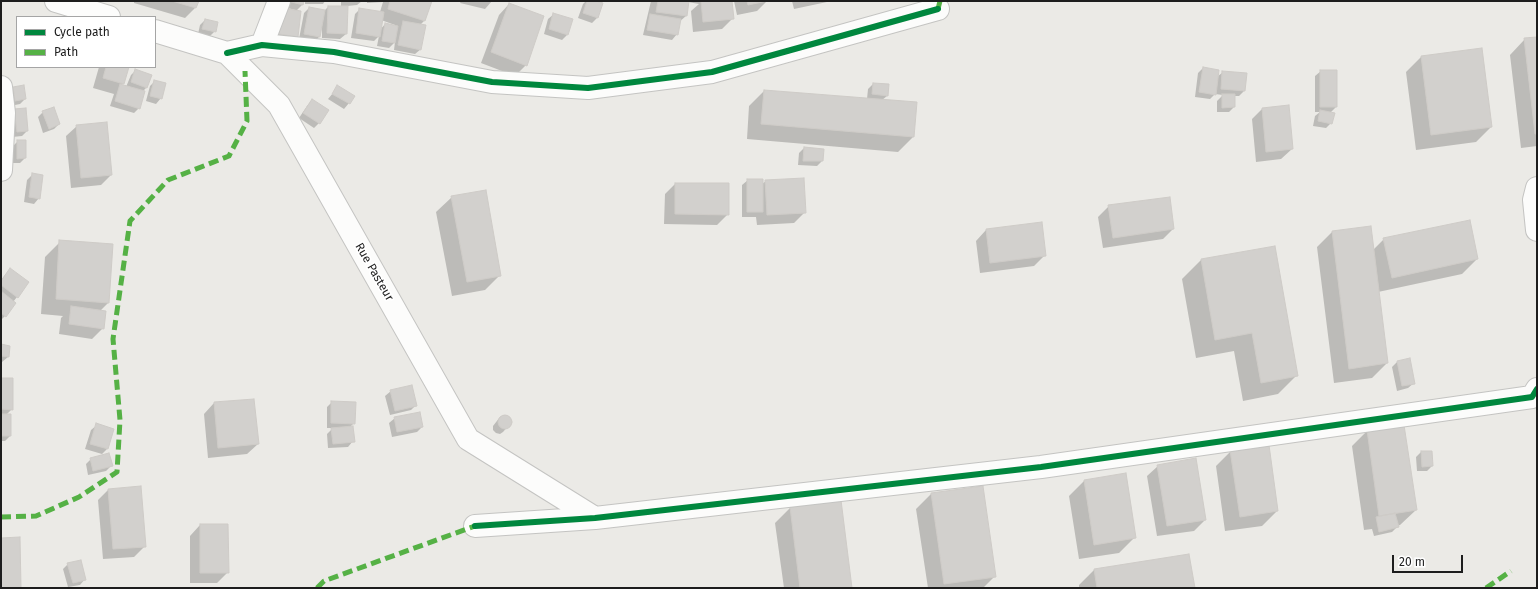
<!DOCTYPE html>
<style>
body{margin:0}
#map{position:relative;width:1538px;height:589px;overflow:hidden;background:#ebeae6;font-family:"Fira Sans",sans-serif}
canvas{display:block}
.frame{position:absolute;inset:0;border:2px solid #1d1d1d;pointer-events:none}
.legend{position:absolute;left:16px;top:16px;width:140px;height:52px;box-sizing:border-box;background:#fff;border:1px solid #a5a5a5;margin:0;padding:5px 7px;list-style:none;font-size:12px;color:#1d1d1d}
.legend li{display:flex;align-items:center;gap:8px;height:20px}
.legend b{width:20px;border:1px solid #a5a5a5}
.scale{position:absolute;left:1392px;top:555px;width:71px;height:18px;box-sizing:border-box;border:2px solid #1d1d1d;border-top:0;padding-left:5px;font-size:12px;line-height:14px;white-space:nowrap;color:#1d1d1d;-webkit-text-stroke:3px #fff;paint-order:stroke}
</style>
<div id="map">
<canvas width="1538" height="589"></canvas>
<div class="frame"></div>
<ul class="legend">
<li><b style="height:5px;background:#00873e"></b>Cycle path</li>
<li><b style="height:5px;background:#55b145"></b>Path</li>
</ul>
<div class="scale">20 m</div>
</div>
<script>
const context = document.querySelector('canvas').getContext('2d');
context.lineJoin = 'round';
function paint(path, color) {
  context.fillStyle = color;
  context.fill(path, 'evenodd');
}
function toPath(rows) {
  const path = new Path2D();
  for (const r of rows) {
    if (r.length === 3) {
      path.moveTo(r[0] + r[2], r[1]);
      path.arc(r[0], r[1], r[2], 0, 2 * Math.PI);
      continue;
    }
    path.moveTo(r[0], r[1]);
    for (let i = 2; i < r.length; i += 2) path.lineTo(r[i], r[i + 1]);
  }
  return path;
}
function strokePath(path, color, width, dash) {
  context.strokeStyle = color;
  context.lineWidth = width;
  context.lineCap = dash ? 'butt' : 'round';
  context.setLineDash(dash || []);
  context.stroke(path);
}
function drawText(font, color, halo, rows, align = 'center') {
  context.font = font + ' "Fira Sans",sans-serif';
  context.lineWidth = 3.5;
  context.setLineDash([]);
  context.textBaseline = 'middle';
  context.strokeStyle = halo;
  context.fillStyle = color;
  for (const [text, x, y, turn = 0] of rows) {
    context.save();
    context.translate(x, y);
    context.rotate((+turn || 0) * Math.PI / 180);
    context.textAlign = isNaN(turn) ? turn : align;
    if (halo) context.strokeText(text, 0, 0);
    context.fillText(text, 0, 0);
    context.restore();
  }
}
paint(toPath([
 [134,1,198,1,195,8,185,18,134,3],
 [285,1,303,1,302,5,296,11,297,36,292,42,274,39,278,15,295,11,295,10,284,7],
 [305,1,325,1,323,4,305,4],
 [341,1,362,1,357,5,347,6,346,34,340,39,322,38,322,28,321,28,319,37,314,42,299,39,304,13,309,8,324,11,328,7,341,7],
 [367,1,431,1,425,20,420,25,421,49,415,54,394,50,395,42,389,48,377,46,379,36,374,41,351,38,355,14,360,9,380,12,383,2,367,3],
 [381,20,395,25,395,26,385,24,380,30],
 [461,1,492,1,485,9,460,3],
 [586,1,593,1,601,4,597,18,592,23,578,18,583,4],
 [651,1,731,1,733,18,722,29,693,32,691,11,699,4,688,2,686,16,679,22,677,34,672,40,643,35],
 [734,1,767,1,757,11,737,15],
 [792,1,829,1,827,2,794,9],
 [509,4,526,65,515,76,481,63,499,15],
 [554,14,567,35,562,40,544,34,548,19],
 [205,20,215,31,210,36,198,34,200,25],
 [1537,38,1537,146,1521,148,1510,55,1525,39],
 [1481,49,1491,127,1476,142,1416,150,1406,72,1421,57],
 [99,67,128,67,123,83,121,85,126,87,131,75,136,70,147,87,142,92,139,108,134,113,110,106,114,94,93,88],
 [1203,68,1217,77,1223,72,1244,91,1239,96,1234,96,1234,107,1229,112,1217,112,1217,101,1223,95,1215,94,1210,99,1195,97,1198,73],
 [1321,71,1336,107,1330,113,1331,123,1326,128,1313,126,1315,116,1320,112,1315,112,1315,76],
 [155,81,161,98,156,104,146,101,150,86],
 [873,84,887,96,882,100,913,137,898,152,747,139,749,106,764,91,867,99,868,89],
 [338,87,349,103,344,109,328,99],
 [13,88,25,99,20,104,10,106,8,93],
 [312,100,319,123,314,128,299,118,307,106],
 [25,109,27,131,22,136,12,137,10,115],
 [1262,109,1292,149,1281,159,1256,162,1252,119],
 [43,112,59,124,54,129,43,133,38,117],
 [77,126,111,175,101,185,71,188,66,136],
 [18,141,25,158,20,163,13,163,13,146],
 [804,148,822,161,817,166,798,165,799,153],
 [32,175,39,198,34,204,24,202,27,180],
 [748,180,762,184,766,181,805,212,794,223,757,225,756,217,742,217,742,185],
 [675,184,728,214,717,225,664,224,665,194],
 [452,197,500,275,485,290,452,296,436,212],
 [1109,206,1173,229,1163,239,1103,248,1098,217],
 [1370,227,1373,250,1384,239,1477,259,1462,274,1378,292,1387,363,1372,378,1334,383,1317,247,1332,232],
 [986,230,1045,255,1034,266,980,273,976,241],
 [60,242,109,302,100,311,103,328,92,339,59,334,61,318,63,316,41,314,45,257],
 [1274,247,1297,375,1278,394,1243,401,1234,351,1196,358,1182,279,1201,260],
 [10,269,17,297,13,302,5,316,1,320,1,280],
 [1,345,9,347,8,357,2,362,1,362],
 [1397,362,1414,383,1408,388,1397,391,1392,367],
 [1,379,12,409,6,415,10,415,10,436,5,441,1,441],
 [391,391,416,405,411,410,390,415,385,396],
 [332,402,354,423,350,427,353,441,348,447,328,448,327,434,333,428,327,428,327,407],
 [214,403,258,444,247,454,208,458,204,414],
 [504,415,508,416,511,419,511,423,503,432,500,434,496,433,493,430,493,426,500,417],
 [395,418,422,427,417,432,392,437,389,423],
 [97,425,113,429,107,449,102,454,85,449,91,430],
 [1367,431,1416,510,1400,525,1397,526,1397,527,1392,532,1374,536,1372,529,1364,530,1352,446],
 [1231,451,1277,511,1262,526,1225,531,1216,466],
 [1421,452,1431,452,1432,466,1427,471,1417,471,1416,457],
 [91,459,111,466,106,471,88,475,86,464],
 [1158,466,1205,520,1194,531,1157,536,1147,476],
 [1125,474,1134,538,1119,553,1079,559,1069,496,1084,481],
 [108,490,145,546,134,557,103,559,98,500],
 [931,494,995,576,983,588,928,588,916,509],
 [790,508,851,588,784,588,775,523],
 [200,525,228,572,217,583,190,583,190,536],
 [1188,555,1193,588,1079,588,1079,585,1094,570],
 [68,564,85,579,80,585,68,587,63,569]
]), '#0003');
const building = toPath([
 [172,1,199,1,196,8,172,1],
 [288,1,304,1,303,5,288,1],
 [390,1,432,1,425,21,388,9,390,1],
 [587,1,596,1,603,3,598,18,583,13,587,1],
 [658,1,689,1,687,16,656,12,658,1],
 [701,1,732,1,734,19,703,22,701,1],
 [747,1,767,1,748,5,747,1],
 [509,3,544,16,527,66,491,52,509,3],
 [328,6,348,6,347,34,327,33,328,6],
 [309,7,325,10,320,37,304,34,309,7],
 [283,8,301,11,298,37,279,34,283,8],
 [359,8,384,12,380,37,356,33,359,8],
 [553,13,573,19,568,35,549,29,553,13],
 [650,14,681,19,678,35,647,30,650,14],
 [205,19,218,22,216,32,202,29,205,19],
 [403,21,426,25,421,50,398,45,403,21],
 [385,23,398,26,395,43,382,41,385,23],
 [1537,37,1537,134,1535,134,1524,38,1537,37],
 [1482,48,1492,127,1431,135,1421,56,1482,48],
 [106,67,129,67,124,84,103,78,106,67],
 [1203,67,1219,70,1216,95,1199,92,1203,67],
 [135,69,152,75,147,88,131,82,135,69],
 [1320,70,1337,70,1337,107,1320,107,1320,70],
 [1222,71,1247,73,1245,91,1221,89,1222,71],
 [154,80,166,83,162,99,150,96,154,80],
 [873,83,889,84,888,96,872,94,873,83],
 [120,84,145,91,140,109,115,101,120,84],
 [24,85,26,99,15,101,13,87,24,85],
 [337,85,355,96,350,104,332,94,337,85],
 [764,90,917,102,914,137,761,124,764,90],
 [1222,94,1235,94,1235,107,1222,108,1222,94],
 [312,99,329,110,320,124,303,113,312,99],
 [1289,105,1293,149,1266,152,1262,108,1289,105],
 [54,107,60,124,49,129,42,111,54,107],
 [26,108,28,131,17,132,14,109,26,108],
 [1320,110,1335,113,1332,124,1318,121,1320,110],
 [107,122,112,175,81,178,76,125,107,122],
 [17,140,26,140,26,158,17,159,17,140],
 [804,147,824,149,823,161,803,161,804,147],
 [32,173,43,175,40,199,29,197,32,173],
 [804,178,806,213,767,215,765,180,804,178],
 [747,179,763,179,763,212,747,212,747,179],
 [675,183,729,183,729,215,675,214,675,183],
 [486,190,501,276,467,282,451,196,486,190],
 [1170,197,1174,229,1113,238,1108,205,1170,197],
 [1470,220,1478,259,1392,278,1383,238,1470,220],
 [1042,222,1046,256,990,263,986,229,1042,222],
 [1371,226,1388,363,1349,369,1332,231,1371,226],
 [59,240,113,244,109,303,56,299,59,240],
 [1275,246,1298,376,1261,383,1252,333,1215,340,1201,259,1275,246],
 [10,268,29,282,18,298,1,285,1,281,10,268],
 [1,291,16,303,6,317,1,313,1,291],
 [71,306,106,311,104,329,69,324,71,306],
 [1,344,10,346,9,357,1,356,1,344],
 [1410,358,1415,384,1402,386,1397,361,1410,358],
 [1,378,13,378,13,410,1,409,1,378],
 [412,385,417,406,395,411,390,390,412,385],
 [254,399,259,444,218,448,214,402,254,399],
 [331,401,356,402,355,424,331,423,331,401],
 [420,412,423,427,397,432,394,417,420,412],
 [1,414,11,414,11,436,1,436,1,414],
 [505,422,7],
 [96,423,114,429,108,449,90,444,96,423],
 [1404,425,1417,510,1379,516,1367,430,1404,425],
 [353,426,355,442,333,444,331,428,353,426],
 [1269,445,1278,511,1240,517,1230,450,1269,445],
 [1421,451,1432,451,1433,466,1422,467,1421,451],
 [109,453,113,466,93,471,90,458,109,453],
 [1196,458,1206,520,1167,526,1157,465,1196,458],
 [1126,473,1136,538,1094,545,1084,480,1126,473],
 [141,486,146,547,113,549,108,489,141,486],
 [983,486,996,577,944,584,931,493,983,486],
 [841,500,852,588,800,588,790,507,841,500],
 [1395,513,1399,527,1379,532,1376,517,1395,513],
 [200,524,228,524,229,573,200,573,200,524],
 [20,537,21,588,1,588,1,538,20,537],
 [1189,554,1195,588,1097,588,1094,569,1189,554],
 [81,560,86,580,73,583,67,563,81,560]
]);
paint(building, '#d2d0cd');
strokePath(building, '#cecbc7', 1);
const minor = toPath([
 [56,1,109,17],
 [155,31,227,53,279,105,468,439,595,518],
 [262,45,279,1],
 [227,53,262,45,334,52,492,82,588,88,712,72,938,9],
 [1,87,4,113,1,170],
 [1537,188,1534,200,1537,230],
 [475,526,595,518,1041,467,1532,397,1537,389]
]);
strokePath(minor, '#c4c4c2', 24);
strokePath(minor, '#fcfcfb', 22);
strokePath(toPath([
 [938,9,940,1],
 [1,517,36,516,79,497,117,472,120,420,113,339,130,221,168,180,229,156,247,121,245,71],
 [317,588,324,581,475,526],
 [1486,588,1511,571]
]), '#55b145', 5, [10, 5]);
strokePath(toPath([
 [227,53,262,45,334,52,492,82,588,88,712,72,938,9],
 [475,526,595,518,1041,467,1532,397,1537,389]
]), '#00873e', 6);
drawText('12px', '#1d1d1d', '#fff', [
 ["Rue Pasteur",374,272,60]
]);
</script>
